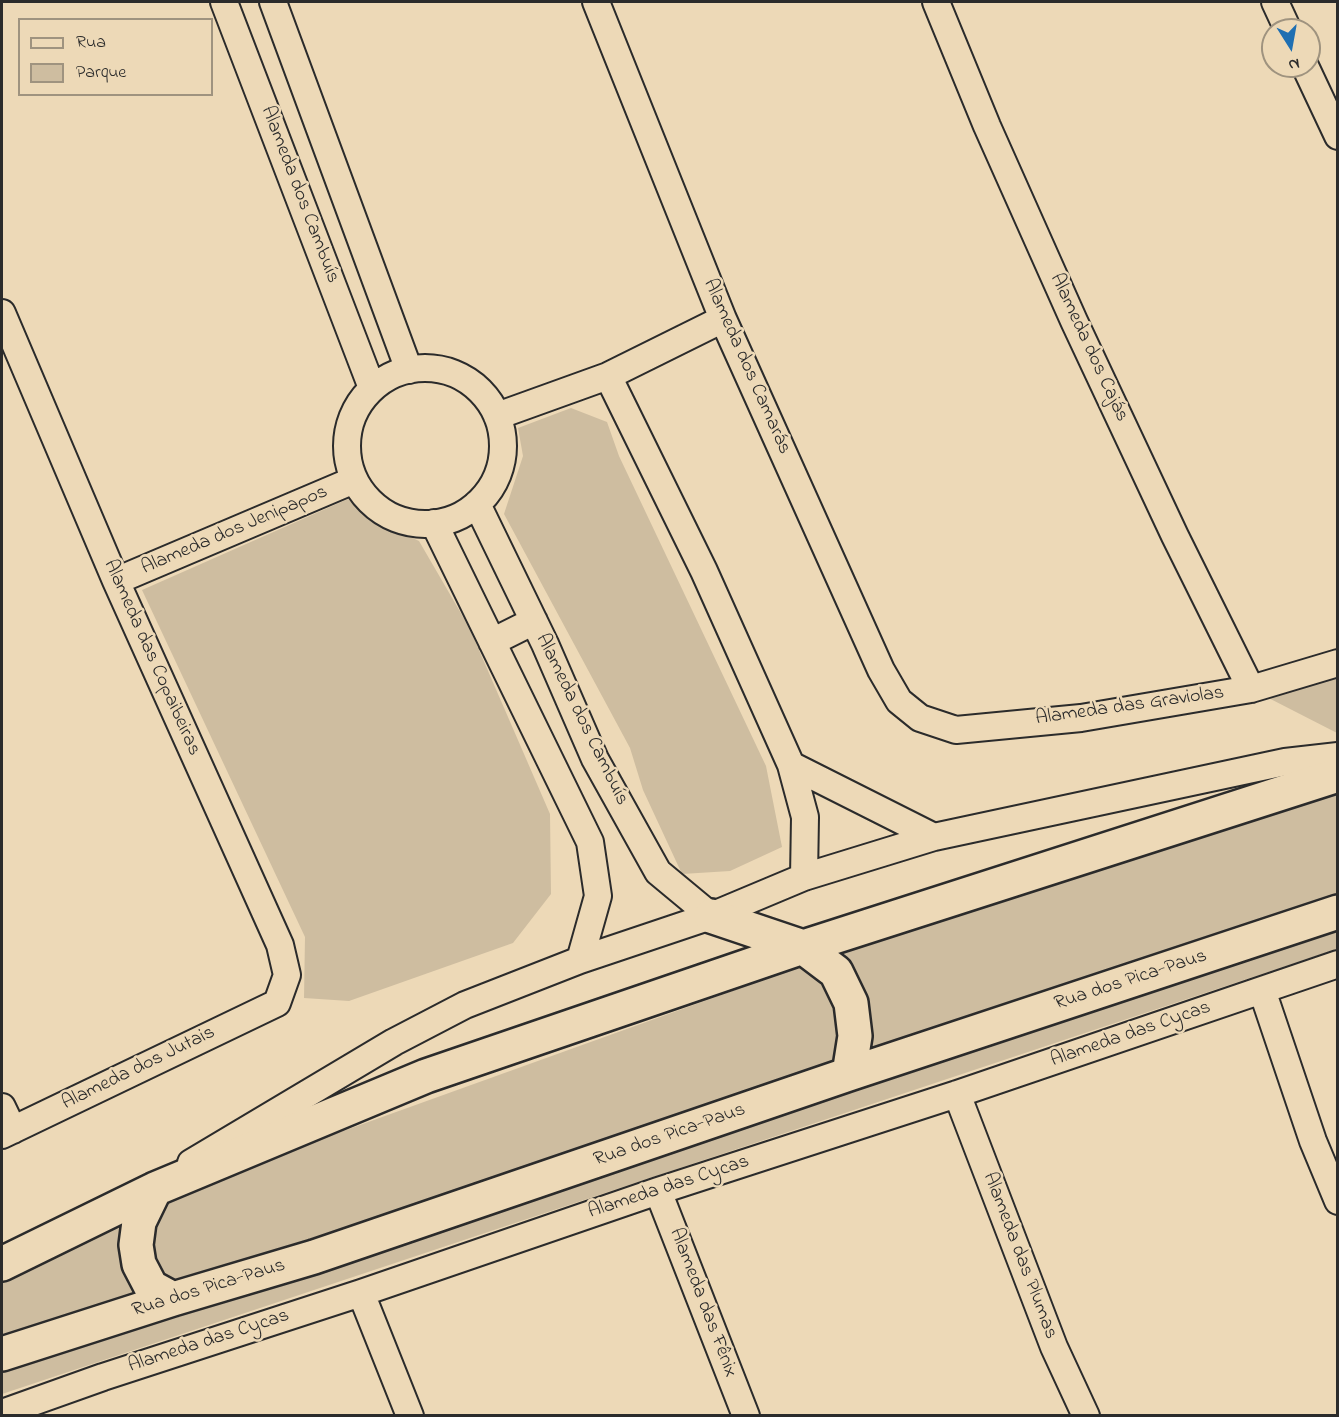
<!DOCTYPE html>
<meta charset="utf-8">
<style>
body{margin:0}
#map{position:relative;width:1339px;height:1417px;overflow:hidden;background:#edd9b7;font-family:"Indie Flower",sans-serif}
canvas{display:block}
.frame{position:absolute;inset:0;border:3px solid #2b2b2b;pointer-events:none}
.legend{position:absolute;left:18px;top:18px;width:195px;height:78px;box-sizing:border-box;background:#edd9b7;border:2px solid #9f937f;margin:0;padding:8px 10px;list-style:none;font-size:18px;color:#2b2b2b}
.legend li{display:flex;align-items:center;gap:12px;height:30px}
.legend b{width:30px;border:2px solid #9f937f}
.north{position:absolute;left:1261px;top:18px;width:60px;height:60px;box-sizing:border-box;background:#edd9b7;border:2px solid #9f937f;border-radius:50%;rotate:169deg;font-size:16px;font-weight:700;line-height:24px;text-align:center;color:#2b2b2b}
.north::after{content:'';display:block;margin:auto;width:21px;height:27px;background:#1f6fb2;clip-path:polygon(50% 0,100% 100%,50% 72%,0 100%)}
</style>
<div id="map">
<canvas width="1339" height="1417"></canvas>
<div class="frame"></div>
<ul class="legend">
<li><b style="height:8px;background:#edd9b7"></b>Rua</li>
<li><b style="height:16px;background:#cebda0"></b>Parque</li>
</ul>
<div class="north">N</div>
</div>
<script>
const context = document.querySelector('canvas').getContext('2d');
context.lineJoin = 'round';
function paint(path, color) {
  context.fillStyle = color;
  context.fill(path, 'evenodd');
}
function toPath(rows) {
  const path = new Path2D();
  for (const r of rows) {
    if (r.length === 3) {
      path.moveTo(r[0] + r[2], r[1]);
      path.arc(r[0], r[1], r[2], 0, 2 * Math.PI);
      continue;
    }
    path.moveTo(r[0], r[1]);
    for (let i = 2; i < r.length; i += 2) path.lineTo(r[i], r[i + 1]);
  }
  return path;
}
function strokePath(path, color, width, dash) {
  context.strokeStyle = color;
  context.lineWidth = width;
  context.lineCap = dash ? 'butt' : 'round';
  context.setLineDash(dash || []);
  context.stroke(path);
}
function drawText(font, color, halo, rows, align = 'center') {
  context.font = font + ' "Indie Flower",sans-serif';
  context.lineWidth = 5;
  context.setLineDash([]);
  context.textBaseline = 'middle';
  context.strokeStyle = halo;
  context.fillStyle = color;
  for (const [text, x, y, turn = 0] of rows) {
    context.save();
    context.translate(x, y);
    context.rotate((+turn || 0) * Math.PI / 180);
    context.textAlign = isNaN(turn) ? turn : align;
    if (halo) context.strokeText(text, 0, 0);
    context.fillText(text, 0, 0);
    context.restore();
  }
}
paint(toPath([
 [571,408,607,422,619,456,766,766,782,847,730,871,682,874,643,790,630,748,504,514,523,456,518,428],
 [348,499,373,520,419,541,469,627,550,814,551,894,513,943,349,1001,304,998,305,937,142,590],
 [1337,663,1337,733,1251,689],
 [1337,790,1337,896,866,1052,863,994,850,962,833,954],
 [1337,919,1337,949,2,1394,2,1363],
 [799,967,818,981,836,1003,840,1043,835,1066,175,1283,155,1269,149,1248,153,1217,171,1193],
 [124,1221,141,1293,2,1339,2,1271]
]), '#cebda0');
const street = toPath([
 [224,2,372,388],
 [273,2,409,370],
 [596,2,723,319,881,670,899,701,920,718,956,730,1081,718,1251,689,1338,663],
 [936,2,987,126,1074,321,1175,536,1251,689],
 [1275,2,1288,30],
 [1305,66,1338,136],
 [2,313,116,581,280,945,287,975,277,1003,2,1135],
 [425,446,78],
 [608,376,704,571,791,765,805,817,804,877],
 [497,416,608,376,723,319],
 [477,504,545,644,595,759,658,872,711,916],
 [434,523,590,842,598,896,580,960],
 [116,581,354,480],
 [492,642,534,621],
 [791,765,934,837],
 [1262,990,1313,1141,1338,1201],
 [957,1094,1054,1347,1086,1416],
 [2,1107,13,1130],
 [191,1163,394,1042,465,1005,580,960,711,916,804,877,934,837,1285,762,1338,756],
 [658,1191,746,1416],
 [361,1293,410,1416],
 [2,1413,103,1377,361,1293,658,1191,957,1094,1338,964]
]);
const secondary = toPath([
 [711,916,803,947,836,972,851,1003,855,1036,849,1074],
 [155,1189,139,1222,136,1245,139,1264,151,1287,173,1299],
 [2,1264,155,1189,426,1076,803,947,1338,775],
 [2,1354,173,1299,314,1257,849,1074,1338,912]
]);
strokePath(street, '#2b2b2b', 30);
strokePath(secondary, '#2b2b2b', 38);
strokePath(street, '#edd9b7', 26);
strokePath(secondary, '#edd9b7', 33);
drawText('20px', '#2b2b2b', '#edd9b7', [
 ["Alameda dos Cambuís",299,195,69],
 ["Alameda dos Cajás",1088,348,65],
 ["Alameda dos Camarás",746,367,66],
 ["Alameda dos Jenipapos",235,531,-23],
 ["Alameda das Copaibeiras",151,658,66],
 ["Alameda das Graviolas",1130,707,-8],
 ["Alameda dos Cambuís",581,720,64],
 ["Rua dos Pica-Paus",1131,981,-18],
 ["Alameda das Cycas",1131,1035,-19],
 ["Alameda dos Jutais",139,1069,-26],
 ["Rua dos Pica-Paus",670,1136,-19],
 ["Alameda das Cycas",669,1188,-18],
 ["Alameda das Plumas",1019,1256,69],
 ["Rua dos Pica-Paus",209,1289,-17],
 ["Alameda das Fênix",702,1303,69],
 ["Alameda das Cycas",209,1342,-18]
]);
</script>
